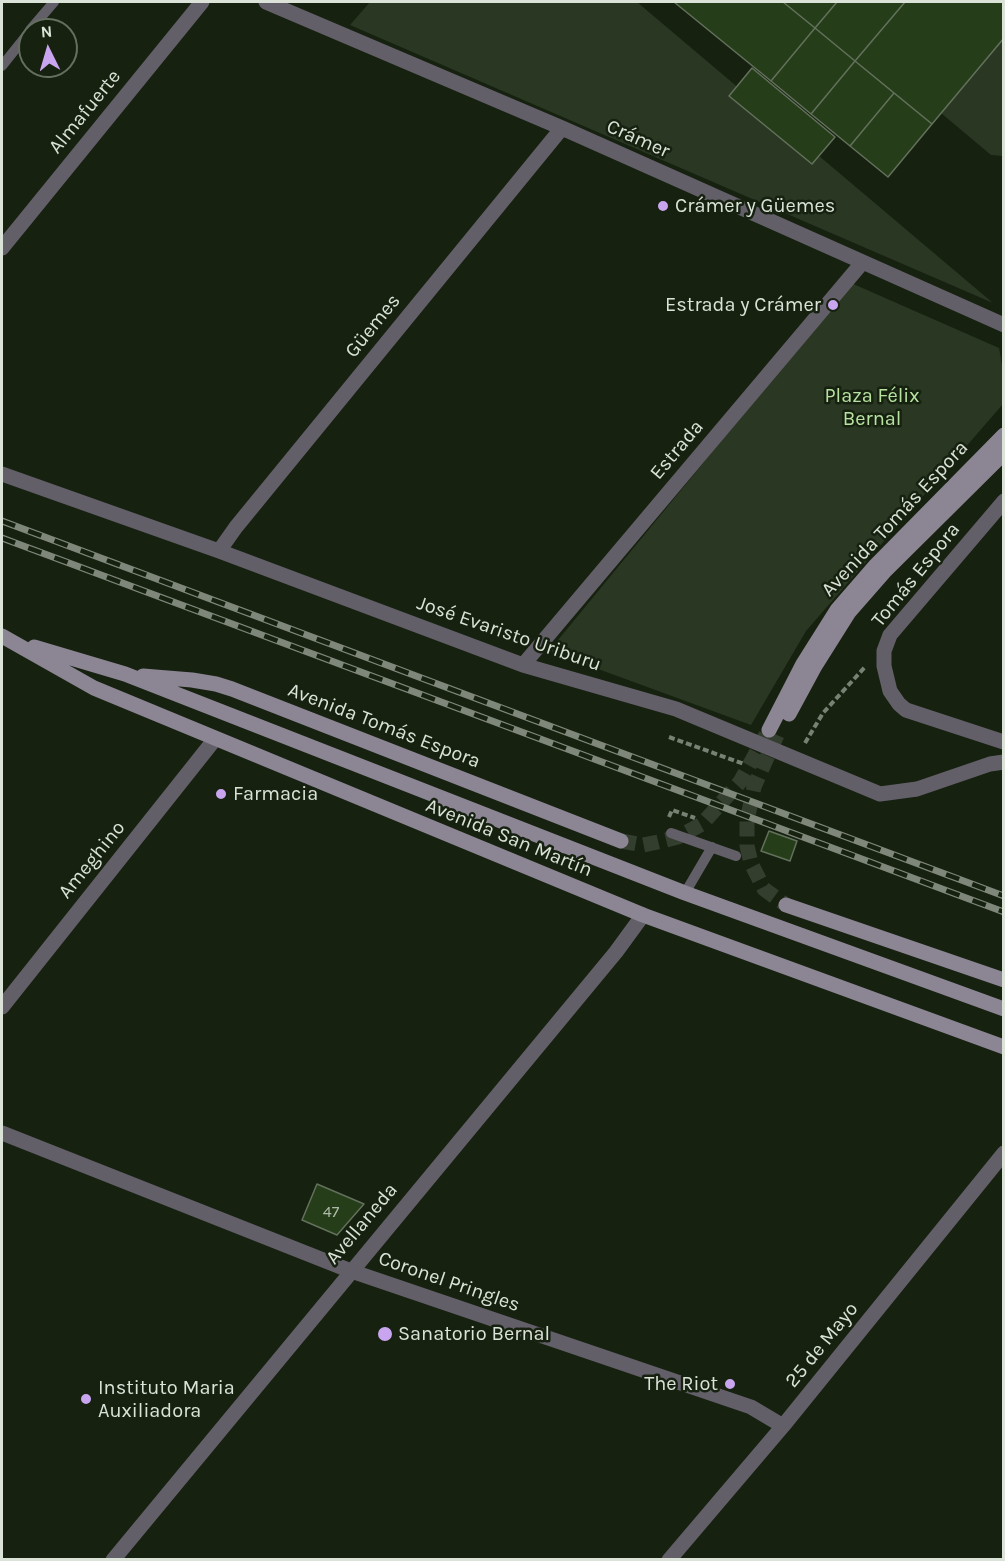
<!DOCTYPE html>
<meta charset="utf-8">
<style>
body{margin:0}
#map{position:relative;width:1005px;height:1561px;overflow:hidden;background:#162110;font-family:Karla,sans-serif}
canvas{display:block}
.frame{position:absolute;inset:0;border:3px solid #dbe3d8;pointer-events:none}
.north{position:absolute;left:18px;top:18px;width:60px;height:60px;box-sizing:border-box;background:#162110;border:2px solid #656f60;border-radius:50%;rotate:355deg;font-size:16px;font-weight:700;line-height:24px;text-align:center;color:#dbe3d8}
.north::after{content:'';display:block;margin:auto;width:21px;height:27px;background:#c8a5ee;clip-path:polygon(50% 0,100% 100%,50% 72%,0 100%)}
</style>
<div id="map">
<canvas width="1005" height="1561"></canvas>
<div class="frame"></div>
<div class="north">N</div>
</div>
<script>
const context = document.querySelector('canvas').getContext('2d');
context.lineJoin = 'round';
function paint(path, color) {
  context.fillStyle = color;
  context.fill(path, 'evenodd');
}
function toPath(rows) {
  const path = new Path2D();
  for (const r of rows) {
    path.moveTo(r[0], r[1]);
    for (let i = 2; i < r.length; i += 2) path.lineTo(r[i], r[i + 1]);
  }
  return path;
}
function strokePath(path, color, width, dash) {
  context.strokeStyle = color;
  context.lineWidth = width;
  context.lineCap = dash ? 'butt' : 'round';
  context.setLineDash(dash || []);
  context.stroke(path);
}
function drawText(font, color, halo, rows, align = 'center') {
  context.font = font + ' Karla,sans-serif';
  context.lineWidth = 5;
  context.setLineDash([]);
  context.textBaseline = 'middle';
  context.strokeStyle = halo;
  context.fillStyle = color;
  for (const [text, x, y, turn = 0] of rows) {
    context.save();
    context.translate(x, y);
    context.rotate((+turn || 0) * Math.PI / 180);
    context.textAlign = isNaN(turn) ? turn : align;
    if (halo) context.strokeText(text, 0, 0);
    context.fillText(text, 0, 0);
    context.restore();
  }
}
paint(toPath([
 [370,2,637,2,993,303,350,25],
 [1003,38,1003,156,991,155,941,113],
 [851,283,999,348,1003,371,1003,404,806,631,751,725,549,651]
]), '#2a3823');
const building = toPath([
 [674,2,783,2,815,28,771,81,674,2],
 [783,2,837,2,815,28,783,2],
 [837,2,905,2,855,61,815,28,837,2],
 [905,2,1004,2,1004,38,932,124,855,61,905,2],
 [815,28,855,61,811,114,771,81,815,28],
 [855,61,894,93,850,146,811,114,855,61],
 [752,68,835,137,812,164,729,96,752,68],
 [894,93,932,124,888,177,850,146,894,93],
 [769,831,797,841,790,861,761,851,769,831],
 [317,1184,364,1204,337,1235,302,1220,317,1184]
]);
paint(building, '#253d18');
strokePath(building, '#63715c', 1.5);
strokePath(toPath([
 [777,735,754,787,747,821,747,846,751,863,764,889,786,905],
 [621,841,643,845,658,842,678,837,702,824,740,782,766,735]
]), '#343e2e', 15, [15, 8]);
strokePath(toPath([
 [669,737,744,764],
 [805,743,823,713,865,667],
 [669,817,672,810,695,818]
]), '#788274', 4, [6, 3]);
strokePath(toPath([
 [30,30,54,2],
 [2,66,30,31],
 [671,833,736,856],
 [685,893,712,847]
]), '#635f69', 10);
strokePath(toPath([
 [266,2,562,128,1004,325],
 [2,248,202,2],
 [2,474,219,551,523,665,676,709,880,794,917,789,990,764,1004,762],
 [1004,501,890,635,884,651,884,666,890,691,899,704,906,710,1004,742],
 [219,551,236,527,562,128],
 [523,665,862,263],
 [2,1007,215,739],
 [2,1133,351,1271,751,1407,783,1426],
 [669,1560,783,1426,1004,1153]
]), '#635f69', 15);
strokePath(toPath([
 [113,1560,616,952,643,915]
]), '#635f69', 15);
strokePath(toPath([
 [2,636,94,688,643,915,1004,1047],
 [34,647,125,674,685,893,1004,1009],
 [143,676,192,680,216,684,232,689,621,841],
 [789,714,815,666,849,612,884,572,1004,453],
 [769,730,803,664,837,610,876,565,1004,435],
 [786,905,1004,980]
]), '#8c8594', 15);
const rail = toPath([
 [2,521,1004,896],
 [2,538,1004,912]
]);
strokePath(rail, '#7e877a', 7);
strokePath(rail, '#162110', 4.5, [14]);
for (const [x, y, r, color] of [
 [663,206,6,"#c8a5ee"],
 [833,305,6,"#c8a5ee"],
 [221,794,6,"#c8a5ee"],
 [385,1334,8,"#c8a5ee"],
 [730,1384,6,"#c8a5ee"],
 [86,1399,6,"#c8a5ee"]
]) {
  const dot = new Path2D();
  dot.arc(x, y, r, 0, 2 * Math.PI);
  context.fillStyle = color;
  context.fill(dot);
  strokePath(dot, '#162110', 2);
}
drawText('16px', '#aebaa8', null, [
 ["47",331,1212]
]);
drawText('20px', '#dbe3d8', '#162110', [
 ["Almafuerte",85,112,-51],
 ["Crámer",638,139,24],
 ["Güemes",373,326,-51],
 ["Estrada",677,450,-50],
 ["Avenida Tomás Espora",895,519,-47],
 ["Tomás Espora",916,575,-51],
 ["José Evaristo Uriburu",509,634,19],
 ["Avenida Tomás Espora",384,726,21],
 ["Avenida San Martín",509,838,22],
 ["Ameghino",92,860,-51],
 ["Avellaneda",362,1224,-50],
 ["Coronel Pringles",449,1282,19],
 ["25 de Mayo",822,1345,-51]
]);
drawText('20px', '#dbe3d8', '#162110', [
 ["Crámer y Güemes",675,206],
 ["Estrada y Crámer",821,305,"right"],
 ["Farmacia",233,794],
 ["Sanatorio Bernal",398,1334],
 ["The Riot",718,1384,"right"],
 ["Instituto Maria",98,1388],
 ["Auxiliadora",98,1411]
], 'left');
drawText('20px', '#b7e2a2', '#162110', [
 ["Plaza Félix",872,396],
 ["Bernal",872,419]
]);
</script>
